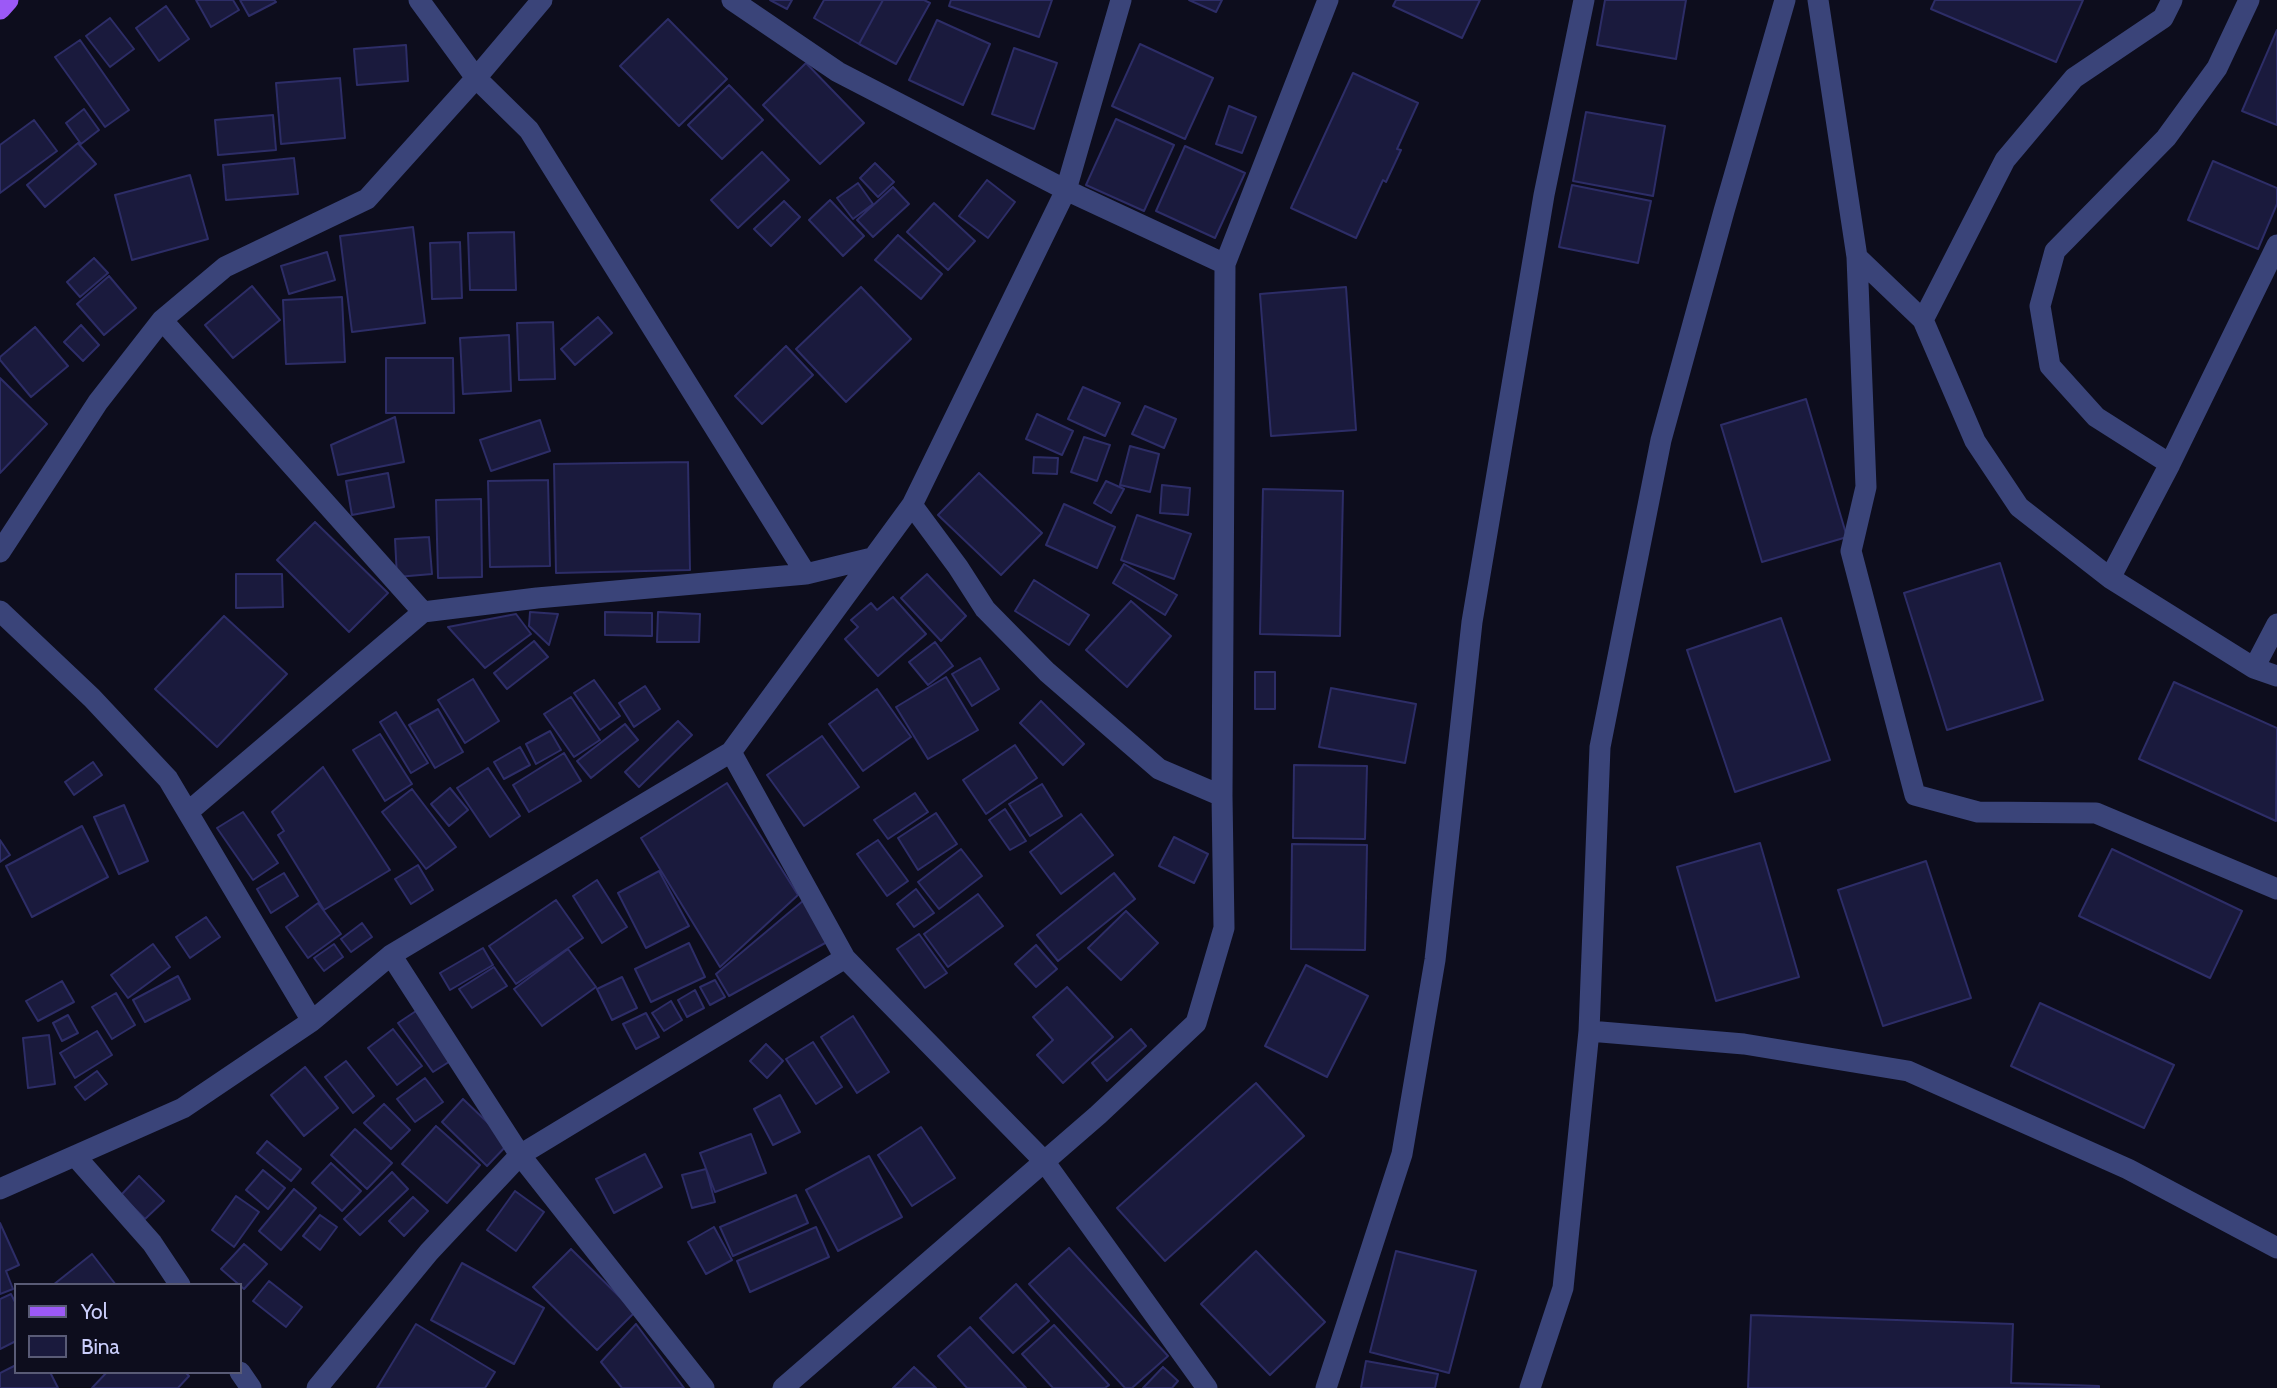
<!DOCTYPE html>
<style>
body{margin:0}
#map{position:relative;width:2277px;height:1388px;overflow:hidden;background:#0d0d1d;font-family:Cabin,sans-serif}
canvas{display:block}
.legend{position:absolute;left:14px;top:1283px;width:228px;height:91px;box-sizing:border-box;background:#0d0d1d;border:2px solid #595b76;margin:0;padding:9px 12px;list-style:none;font-size:21px;color:#cbcffc}
.legend li{display:flex;align-items:center;gap:14px;height:35px}
.legend b{width:35px;border:2px solid #595b76}
</style>
<div id="map">
<canvas width="2277" height="1388"></canvas>
<ul class="legend">
<li><b style="height:9px;background:#9c59f6"></b>Yol</li>
<li><b style="height:19px;background:#1a1a3d"></b>Bina</li>
</ul>
</div>
<script>
const context = document.querySelector('canvas').getContext('2d');
context.lineJoin = 'round';
function paint(path, color) {
  context.fillStyle = color;
  context.fill(path, 'evenodd');
}
function toPath(rows) {
  const path = new Path2D();
  for (const r of rows) {
    path.moveTo(r[0], r[1]);
    for (let i = 2; i < r.length; i += 2) path.lineTo(r[i], r[i + 1]);
  }
  return path;
}
function strokePath(path, color, width, dash) {
  context.strokeStyle = color;
  context.lineWidth = width;
  context.lineCap = dash ? 'butt' : 'round';
  context.setLineDash(dash || []);
  context.stroke(path);
}
const building = toPath([
 [196,0,233,0,239,10,211,27,196,0],
 [240,0,274,0,276,2,249,16,240,0],
 [770,0,792,0,787,9,770,0],
 [824,0,883,0,859,44,814,18,824,0],
 [883,0,924,0,930,3,896,64,859,44,883,0],
 [951,0,1052,0,1039,37,949,6,951,0],
 [1189,0,1222,0,1216,12,1189,0],
 [1396,0,1480,0,1462,38,1393,6,1396,0],
 [1605,0,1686,0,1676,59,1597,45,1605,0],
 [1935,0,2083,0,2056,62,1931,9,1935,0],
 [166,6,189,39,159,61,136,28,166,6],
 [110,18,134,49,110,67,86,36,110,18],
 [668,19,727,79,679,126,620,66,668,19],
 [937,20,990,44,963,105,909,80,937,20],
 [2277,30,2277,125,2242,111,2277,30],
 [80,40,129,110,105,127,55,57,80,40],
 [1140,44,1213,78,1185,139,1112,106,1140,44],
 [406,45,408,81,357,85,354,49,406,45],
 [1014,48,1057,63,1034,129,992,114,1014,48],
 [806,63,864,123,820,164,763,105,806,63],
 [1353,73,1418,103,1397,149,1401,150,1386,182,1383,180,1356,238,1291,208,1353,73],
 [340,78,345,138,281,144,276,83,340,78],
 [729,85,763,120,722,159,688,125,729,85],
 [1229,106,1256,117,1242,153,1216,144,1229,106],
 [84,109,99,130,81,144,66,123,84,109],
 [1586,112,1665,126,1653,196,1573,181,1586,112],
 [273,115,276,150,218,155,215,120,273,115],
 [1116,119,1174,145,1144,211,1086,185,1116,119],
 [34,120,57,151,0,193,0,145,34,120],
 [78,143,96,164,45,207,27,185,78,143],
 [1185,146,1245,173,1215,238,1156,211,1185,146],
 [762,152,789,180,738,228,711,200,762,152],
 [294,158,298,194,226,200,223,165,294,158],
 [2213,161,2277,188,2277,204,2258,249,2188,220,2213,161],
 [875,163,894,182,878,197,860,178,875,163],
 [190,175,208,239,132,260,115,195,190,175],
 [987,180,1015,202,988,238,959,216,987,180],
 [858,183,873,204,853,219,837,198,858,183],
 [1572,185,1651,201,1638,263,1559,247,1572,185],
 [893,187,909,204,873,237,857,220,893,187],
 [830,200,864,236,843,256,809,220,830,200],
 [784,201,800,217,771,246,754,229,784,201],
 [934,203,975,241,948,270,907,232,934,203],
 [413,227,425,323,352,332,340,236,413,227],
 [514,232,516,290,470,290,468,233,514,232],
 [898,235,942,274,921,299,875,260,898,235],
 [460,242,462,298,432,299,430,243,460,242],
 [327,252,335,280,289,294,281,266,327,252],
 [94,258,108,273,80,297,67,282,94,258],
 [109,276,136,308,104,335,77,304,109,276],
 [252,286,280,320,233,358,205,325,252,286],
 [861,287,911,339,846,402,796,349,861,287],
 [1346,287,1356,430,1271,436,1260,294,1346,287],
 [342,297,345,362,286,364,283,300,342,297],
 [598,317,612,333,575,365,561,349,598,317],
 [553,322,555,379,519,380,517,323,553,322],
 [81,325,99,345,83,361,64,342,81,325],
 [35,327,68,366,31,397,0,360,0,357,35,327],
 [509,335,511,391,463,394,460,338,509,335],
 [786,346,813,375,762,424,735,396,786,346],
 [386,358,453,358,454,413,386,413,386,358],
 [0,378,47,424,0,473,0,378],
 [1083,387,1120,403,1105,436,1068,419,1083,387],
 [1806,399,1847,537,1762,562,1721,425,1806,399],
 [1145,406,1176,419,1164,448,1132,434,1145,406],
 [1037,414,1073,431,1062,455,1026,439,1037,414],
 [395,417,404,462,338,475,331,445,395,417],
 [540,420,550,451,491,471,480,440,540,420],
 [1084,437,1110,445,1097,481,1071,472,1084,437],
 [1130,446,1159,454,1150,492,1120,485,1130,446],
 [1034,457,1058,458,1057,474,1033,473,1034,457],
 [688,462,690,570,556,573,554,464,688,462],
 [388,473,394,507,352,515,346,481,388,473],
 [979,473,1042,533,1001,575,938,515,979,473],
 [548,480,550,566,490,567,488,481,548,480],
 [1106,481,1124,489,1111,513,1094,503,1106,481],
 [1162,485,1190,488,1188,515,1160,513,1162,485],
 [1263,489,1343,491,1340,636,1260,634,1263,489],
 [481,499,482,577,438,578,436,500,481,499],
 [1064,504,1115,527,1097,568,1046,545,1064,504],
 [1137,515,1191,534,1174,579,1121,560,1137,515],
 [315,522,388,593,349,632,277,560,315,522],
 [429,537,432,574,397,577,395,539,429,537],
 [2000,563,2043,700,1947,730,1904,593,2000,563],
 [1124,564,1177,595,1165,615,1113,583,1124,564],
 [236,574,282,574,283,607,236,608,236,574],
 [927,574,966,616,941,641,901,598,927,574],
 [1034,580,1089,615,1069,645,1015,611,1034,580],
 [893,597,926,634,878,676,845,639,858,627,851,620,871,603,877,610,893,597],
 [1131,601,1171,636,1127,687,1086,650,1131,601],
 [530,612,558,614,549,645,529,626,530,612],
 [605,612,652,613,652,636,605,635,605,612],
 [658,612,700,614,699,642,657,642,658,612],
 [516,614,531,634,485,668,448,627,516,614],
 [224,616,287,674,217,747,155,689,224,616],
 [1781,618,1830,760,1735,792,1687,650,1781,618],
 [534,641,548,657,507,689,494,673,534,641],
 [935,642,953,666,928,685,909,662,935,642],
 [980,658,999,689,972,706,952,674,980,658],
 [1255,672,1275,672,1275,709,1255,709,1255,672],
 [946,677,978,730,928,759,896,707,946,677],
 [473,679,499,721,465,743,438,700,473,679],
 [594,680,620,716,600,730,574,693,594,680],
 [2174,682,2277,728,2276,821,2139,759,2174,682],
 [645,686,660,709,634,727,619,703,645,686],
 [1331,688,1416,704,1405,763,1319,747,1331,688],
 [877,689,911,737,863,771,829,724,877,689],
 [571,697,600,740,574,757,544,714,571,697],
 [1041,701,1084,744,1063,765,1020,723,1041,701],
 [438,709,463,752,435,768,409,725,438,709],
 [396,712,428,763,411,773,380,722,396,712],
 [678,721,692,735,639,787,625,772,678,721],
 [625,724,638,740,591,778,577,761,625,724],
 [550,731,561,750,536,764,526,744,550,731],
 [380,734,412,784,385,801,353,750,380,734],
 [822,736,859,787,804,826,767,775,822,736],
 [1015,745,1037,778,986,814,963,780,1015,745],
 [520,747,530,765,504,779,494,762,520,747],
 [564,753,581,781,529,812,513,785,564,753],
 [93,762,102,775,74,795,65,782,93,762],
 [1294,765,1367,766,1365,839,1293,838,1294,765],
 [323,767,390,870,324,910,278,835,284,831,272,812,323,767],
 [488,768,520,816,490,837,457,788,488,768],
 [727,783,798,895,720,967,641,838,727,783],
 [1042,784,1062,816,1030,836,1009,804,1042,784],
 [450,788,468,810,449,826,431,804,450,788],
 [412,789,456,847,426,869,382,812,412,789],
 [915,793,928,812,888,839,874,820,915,793],
 [124,805,148,861,119,874,94,817,124,805],
 [1005,809,1026,841,1010,850,989,820,1005,809],
 [243,812,278,863,253,880,217,828,243,812],
 [936,813,957,844,918,870,898,838,936,813],
 [1081,814,1113,855,1061,894,1030,852,1081,814],
 [82,826,108,877,32,917,6,866,82,826],
 [1174,837,1208,854,1194,883,1159,866,1174,837],
 [0,840,10,855,0,862,0,840],
 [878,840,908,881,887,896,857,854,878,840],
 [1760,843,1799,977,1716,1001,1677,867,1760,843],
 [1292,844,1367,845,1365,950,1291,949,1292,844],
 [961,849,982,876,939,909,918,882,961,849],
 [2112,849,2242,911,2210,978,2079,916,2112,849],
 [1926,861,1971,998,1883,1026,1838,890,1926,861],
 [418,865,433,890,411,904,395,879,418,865],
 [659,871,689,926,646,948,618,893,659,871],
 [284,873,298,896,271,913,257,889,284,873],
 [1114,873,1135,899,1058,961,1037,935,1114,873],
 [597,880,627,927,602,943,573,896,597,880],
 [916,889,934,913,914,927,897,904,916,889],
 [978,894,1003,926,948,967,924,934,978,894],
 [556,900,583,938,516,984,489,946,556,900],
 [804,900,827,942,729,996,716,974,804,900],
 [318,903,341,934,308,958,286,927,318,903],
 [1126,911,1158,943,1121,980,1088,948,1126,911],
 [206,917,220,937,190,958,176,937,206,917],
 [362,923,372,937,351,952,341,939,362,923],
 [919,934,947,973,925,988,897,949,919,934],
 [689,943,705,977,651,1002,635,969,689,943],
 [153,944,170,967,128,998,111,975,153,944],
 [334,944,343,957,324,971,314,958,334,944],
 [1036,945,1057,969,1036,987,1015,964,1036,945],
 [483,948,493,965,450,990,440,973,483,948],
 [568,949,596,987,542,1026,514,989,568,949],
 [1306,965,1368,996,1327,1077,1265,1046,1306,965],
 [494,967,507,986,472,1008,459,989,494,967],
 [178,976,190,999,145,1022,133,1000,178,976],
 [622,977,637,1008,612,1020,597,989,622,977],
 [715,980,725,997,710,1005,700,987,715,980],
 [62,981,74,1002,38,1021,26,1001,62,981],
 [1067,987,1113,1037,1063,1083,1037,1055,1053,1040,1033,1017,1067,987],
 [695,990,704,1008,687,1017,678,1000,695,990],
 [116,993,135,1025,112,1039,92,1007,116,993],
 [671,1001,682,1020,664,1031,652,1013,671,1001],
 [2040,1003,2174,1065,2144,1128,2011,1066,2040,1003],
 [416,1011,452,1060,433,1072,398,1023,416,1011],
 [646,1013,659,1037,636,1049,623,1024,646,1013],
 [68,1015,78,1033,62,1041,53,1023,68,1015],
 [853,1016,889,1072,857,1093,821,1037,853,1016],
 [393,1029,422,1066,397,1085,368,1048,393,1029],
 [1131,1029,1146,1046,1107,1081,1092,1063,1131,1029],
 [97,1031,112,1055,75,1078,60,1053,97,1031],
 [49,1035,55,1084,28,1088,23,1038,49,1035],
 [813,1042,842,1087,816,1104,786,1059,813,1042],
 [766,1044,783,1061,767,1078,750,1061,766,1044],
 [346,1061,374,1096,353,1113,325,1077,346,1061],
 [305,1067,338,1108,304,1136,271,1095,305,1067],
 [97,1071,107,1084,85,1100,75,1087,97,1071],
 [425,1078,443,1102,415,1122,397,1099,425,1078],
 [1256,1083,1304,1136,1165,1261,1117,1208,1256,1083],
 [780,1095,800,1132,773,1145,754,1109,780,1095],
 [463,1099,509,1143,487,1166,442,1122,463,1099],
 [384,1104,410,1130,391,1149,364,1123,384,1104],
 [436,1126,480,1165,447,1203,402,1164,436,1126],
 [921,1127,955,1178,912,1206,878,1155,921,1127],
 [355,1129,392,1163,367,1189,331,1155,355,1129],
 [751,1134,766,1173,715,1192,700,1153,751,1134],
 [267,1141,301,1169,291,1181,257,1153,267,1141],
 [645,1154,662,1187,614,1213,596,1179,645,1154],
 [869,1156,902,1217,838,1251,806,1190,869,1156],
 [331,1163,361,1191,342,1211,312,1183,331,1163],
 [706,1169,715,1202,692,1208,682,1175,706,1169],
 [263,1170,285,1188,268,1209,246,1190,263,1170],
 [392,1172,408,1189,360,1235,344,1219,392,1172],
 [139,1176,164,1201,145,1219,121,1195,139,1176],
 [294,1189,316,1208,281,1250,259,1231,294,1189],
 [515,1191,544,1212,516,1251,487,1230,515,1191],
 [796,1195,808,1223,733,1256,720,1227,796,1195],
 [236,1196,259,1212,234,1247,212,1230,236,1196],
 [413,1197,428,1211,404,1236,389,1221,413,1197],
 [320,1215,337,1227,320,1250,303,1236,320,1215],
 [0,1223,19,1265,6,1271,13,1289,0,1294,0,1223],
 [714,1227,732,1260,706,1274,688,1242,714,1227],
 [816,1227,829,1257,750,1292,737,1261,816,1227],
 [244,1244,267,1264,244,1289,221,1269,244,1244],
 [1069,1248,1168,1356,1132,1388,1125,1388,1029,1284,1069,1248],
 [571,1249,635,1312,597,1350,533,1287,571,1249],
 [1256,1251,1325,1322,1270,1375,1201,1304,1256,1251],
 [1396,1251,1476,1271,1449,1373,1370,1352,1396,1251],
 [92,1254,116,1285,53,1285,92,1254],
 [462,1263,544,1308,514,1364,431,1320,462,1263],
 [269,1281,302,1307,286,1327,253,1301,269,1281],
 [1016,1284,1049,1321,1013,1353,980,1318,1016,1284],
 [11,1294,16,1304,16,1341,0,1349,0,1299,11,1294],
 [1751,1315,2013,1324,2011,1383,2099,1386,2099,1388,1748,1388,1751,1315],
 [416,1324,495,1372,485,1388,377,1388,416,1324],
 [636,1324,684,1388,622,1388,601,1362,636,1324],
 [1054,1325,1109,1385,1105,1388,1053,1388,1022,1354,1054,1325],
 [970,1327,1026,1388,967,1388,938,1356,970,1327],
 [1366,1361,1438,1374,1435,1388,1361,1388,1366,1361],
 [16,1365,16,1372,50,1372,58,1388,0,1388,0,1373,16,1365],
 [914,1367,936,1388,893,1388,914,1367],
 [1163,1367,1178,1381,1172,1388,1143,1388,1163,1367],
 [107,1372,185,1372,189,1376,178,1388,92,1388,107,1372]
]);
paint(building, '#1a1a3d');
strokePath(building, '#2d2d67', 2);
strokePath(toPath([
 [419,0,476,78,529,130,806,574],
 [732,0,838,72,1066,190,1225,264],
 [1818,0,1857,257,1923,320,1975,441,2019,507,2110,578,2254,668,2277,676],
 [1857,257,1866,487,1851,551,1915,795,1978,812,2096,813,2277,889],
 [162,320,423,612],
 [1923,320,2005,160,2074,78,2163,18,2172,0],
 [2170,464,2096,417,2050,366,2040,306,2055,251,2166,138,2217,68,2249,0],
 [912,505,958,567,985,609,1047,672,1159,769,1222,796],
 [0,552,98,402,162,320,225,267,367,199,476,78,542,0],
 [2110,578,2170,464,2277,245],
 [0,611,92,698,168,779,312,1021],
 [2254,668,2277,624],
 [731,752,845,958,1044,1161,1207,1388],
 [188,812,423,612,537,598,806,574,872,558],
 [391,955,520,1155,704,1388],
 [1589,1031,1744,1044,1908,1071,2128,1169,2277,1248],
 [76,1157,152,1243,180,1285],
 [0,1189,183,1108,312,1021,391,955,731,752,912,505,1066,190,1121,0],
 [240,1372,251,1388],
 [317,1388,429,1252,520,1155,845,958],
 [783,1388,1098,1115,1196,1023,1224,928,1222,796,1225,264,1328,0],
 [1326,1388,1402,1154,1435,960,1472,622,1544,195,1584,0],
 [1530,1388,1563,1288,1589,1031,1600,747,1661,440,1724,211,1785,0]
]), '#3a4479', 21);
strokePath(toPath([
 [0,9,8,0]
]), '#9c59f6', 21);
</script>
